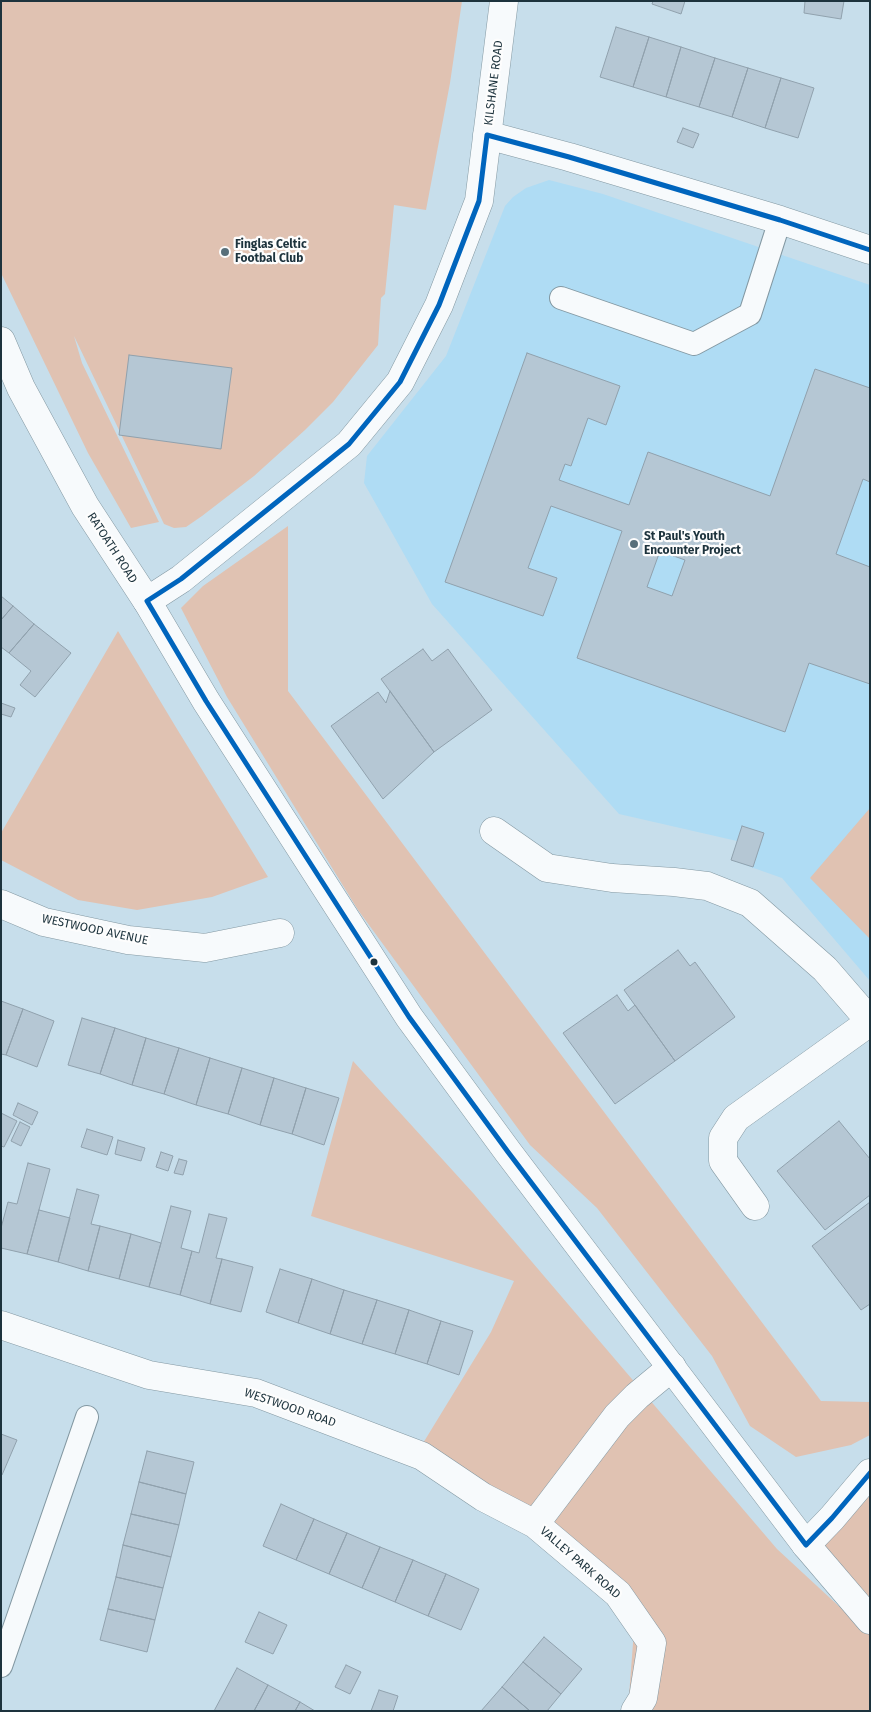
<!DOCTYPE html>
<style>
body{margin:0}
#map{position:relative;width:871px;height:1712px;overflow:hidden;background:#c7deeb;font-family:"Fira Sans",sans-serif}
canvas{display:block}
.frame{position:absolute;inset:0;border:2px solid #1d333d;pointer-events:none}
</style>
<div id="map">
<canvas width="871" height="1712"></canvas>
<div class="frame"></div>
</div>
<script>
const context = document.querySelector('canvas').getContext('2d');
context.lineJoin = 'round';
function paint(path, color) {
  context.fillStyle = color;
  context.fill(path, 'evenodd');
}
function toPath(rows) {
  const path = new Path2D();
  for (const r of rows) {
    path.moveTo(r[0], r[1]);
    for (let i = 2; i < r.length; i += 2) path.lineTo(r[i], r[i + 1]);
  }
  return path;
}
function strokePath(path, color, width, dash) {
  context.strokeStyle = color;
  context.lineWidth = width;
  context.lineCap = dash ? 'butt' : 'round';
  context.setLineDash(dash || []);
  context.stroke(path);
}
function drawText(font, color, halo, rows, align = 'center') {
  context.font = font + ' "Fira Sans",sans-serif';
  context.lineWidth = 4.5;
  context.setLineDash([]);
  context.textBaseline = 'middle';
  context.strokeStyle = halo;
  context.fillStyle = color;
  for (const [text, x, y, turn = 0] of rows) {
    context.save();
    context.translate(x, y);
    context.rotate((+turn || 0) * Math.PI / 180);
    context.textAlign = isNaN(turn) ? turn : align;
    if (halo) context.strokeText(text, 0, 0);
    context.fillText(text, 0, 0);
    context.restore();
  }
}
paint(toPath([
 [549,180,603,194,870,285,870,981,782,878,731,860,737,841,619,814,432,604,364,483,367,456,446,356,505,206,513,197,526,188]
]), '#afdcf4');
paint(toPath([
 [1,1,462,1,450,83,426,210,394,205,385,294,381,298,378,345,333,402,305,430,254,476,202,516,186,527,174,528,164,524,74,336,82,363,159,522,131,528,88,453,1,273],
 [288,526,288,691,821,1401,870,1402,870,1435,851,1445,796,1457,750,1426,712,1356,597,1208,530,1145,358,910,227,697,181,608,203,586],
 [118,631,177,729,268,877,212,897,137,910,78,900,1,860,1,833],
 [870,808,870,939,810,878],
 [353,1061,474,1194,777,1549,870,1635,870,1711,622,1711,629,1696,634,1630,619,1594,417,1453,491,1332,514,1281,311,1216],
 [870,1474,870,1610,816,1538]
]), '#e0c2b2');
const building = toPath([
 [653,1,685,1,681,14,652,4,653,1],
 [805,1,844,1,841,19,804,13,805,1],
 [616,27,649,37,633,87,600,77,616,27],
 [649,37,681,47,666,97,633,87,649,37],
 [681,47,715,58,699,107,666,97,681,47],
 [715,58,748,68,732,117,699,107,715,58],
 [748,68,781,78,765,128,732,117,748,68],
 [781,78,814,88,798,138,765,128,781,78],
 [683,128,699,134,693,148,677,142,683,128],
 [527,353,620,386,606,425,588,418,571,466,565,464,559,480,629,505,648,452,770,496,815,369,870,388,870,482,863,479,836,554,870,567,870,684,809,663,785,732,577,658,622,531,551,506,528,568,557,578,543,616,445,582,527,353],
 [660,551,685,560,672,596,647,587,660,551],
 [129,355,232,368,221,449,119,435,129,355],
 [1,596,13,606,1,620,1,596],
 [13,606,34,624,9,653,1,647,1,620,13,606],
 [34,624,71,653,35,697,20,685,31,671,9,653,34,624],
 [423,649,432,661,448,649,492,710,434,752,381,679,423,649],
 [390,691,434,752,383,799,331,726,378,692,386,703,390,691],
 [1,703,15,708,11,717,1,714,1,703],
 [742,826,764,833,753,867,731,860,742,826],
 [678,950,690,966,695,962,735,1017,675,1061,624,990,678,950],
 [617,995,628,1011,635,1005,675,1061,615,1104,563,1033,617,995],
 [1,1001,23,1009,6,1055,1,1054,1,1001],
 [23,1009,54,1021,37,1067,6,1055,23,1009],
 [82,1018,115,1028,100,1074,68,1065,82,1018],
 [115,1028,146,1038,132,1085,100,1074,115,1028],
 [146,1038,179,1048,164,1094,132,1085,146,1038],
 [179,1048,210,1058,196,1105,164,1094,179,1048],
 [210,1058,242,1068,228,1114,196,1105,210,1058],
 [242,1068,274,1078,260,1125,228,1114,242,1068],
 [274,1078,306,1088,292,1134,260,1125,274,1078],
 [306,1088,339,1098,324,1145,292,1134,306,1088],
 [18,1103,38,1112,32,1125,13,1115,18,1103],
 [1,1113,17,1121,4,1147,1,1146,1,1113],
 [839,1121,870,1159,870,1195,825,1230,777,1171,839,1121],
 [20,1122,30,1127,21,1146,11,1141,20,1122],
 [87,1129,113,1137,107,1155,81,1147,87,1129],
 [118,1140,145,1148,141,1161,115,1154,118,1140],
 [161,1152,173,1156,168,1171,156,1167,161,1152],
 [179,1159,187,1161,183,1175,174,1173,179,1159],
 [28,1163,50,1169,27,1254,1,1248,1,1228,8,1202,17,1204,28,1163],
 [77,1189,99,1195,91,1224,100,1226,88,1271,58,1262,77,1189],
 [870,1202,870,1304,861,1310,812,1246,870,1202],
 [171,1206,191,1211,181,1248,192,1251,180,1295,149,1287,171,1206],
 [39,1210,70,1218,58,1262,27,1254,39,1210],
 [209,1214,227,1218,216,1258,222,1259,210,1304,180,1295,192,1251,199,1253,209,1214],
 [100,1226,131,1234,119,1279,88,1271,100,1226],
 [131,1234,161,1243,149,1287,119,1279,131,1234],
 [222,1259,253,1267,241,1312,210,1304,222,1259],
 [280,1269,312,1279,298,1323,266,1312,280,1269],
 [312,1279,344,1290,330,1334,298,1323,312,1279],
 [344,1290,377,1300,362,1344,330,1334,344,1290],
 [377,1300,409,1310,395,1354,362,1344,377,1300],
 [409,1310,441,1321,427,1364,395,1354,409,1310],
 [441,1321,473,1331,459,1375,427,1364,441,1321],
 [1,1434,17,1440,2,1475,1,1474,1,1434],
 [147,1451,194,1462,186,1494,139,1482,147,1451],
 [139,1482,186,1494,179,1525,131,1514,139,1482],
 [281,1504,314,1519,296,1560,263,1546,281,1504],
 [131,1514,179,1525,171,1557,123,1545,131,1514],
 [314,1519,347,1533,329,1574,296,1560,314,1519],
 [347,1533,380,1547,362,1588,329,1574,347,1533],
 [123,1545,171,1557,163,1588,116,1577,123,1545],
 [380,1547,413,1560,395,1602,362,1588,380,1547],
 [413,1560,446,1574,428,1616,395,1602,413,1560],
 [446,1574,479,1589,461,1630,428,1616,446,1574],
 [116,1577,163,1588,155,1620,108,1609,116,1577],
 [108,1609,155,1620,147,1652,100,1640,108,1609],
 [259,1612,287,1625,273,1654,245,1642,259,1612],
 [544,1637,582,1669,561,1694,523,1662,544,1637],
 [523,1662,561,1694,547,1711,530,1711,502,1687,523,1662],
 [346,1665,361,1672,350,1694,335,1687,346,1665],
 [237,1668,268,1685,254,1711,214,1711,237,1668],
 [268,1685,300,1702,295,1711,254,1711,268,1685],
 [502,1687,530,1711,481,1711,502,1687],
 [379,1690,398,1696,393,1711,371,1711,379,1690],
 [300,1702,315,1711,295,1711,300,1702]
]);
paint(building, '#b5c7d4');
strokePath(building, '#90a1ad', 1);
const service = toPath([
 [561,298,694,344,750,314,780,220],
 [1,1666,87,1417]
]);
const minor = toPath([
 [487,135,569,157,780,220,870,250],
 [147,601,181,579,349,444,400,382,439,305,479,201,504,1],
 [494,831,547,868,612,878,674,882,707,886,750,903,825,969,870,1021],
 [1,904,44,922,128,940,205,948,280,933],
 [755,1206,723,1161,723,1138,736,1118,870,1022],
 [1,1325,149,1375,256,1393,422,1456,483,1497,535,1524,618,1594,652,1643,643,1698,635,1711],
 [535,1524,617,1416,637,1396,672,1367],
 [806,1545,832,1518,870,1473]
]);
const tertiary = toPath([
 [1,341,21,388,85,506,147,601,206,701,409,1017,508,1152,806,1545,870,1620]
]);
strokePath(service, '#8398a2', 24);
strokePath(minor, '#8398a2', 29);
strokePath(tertiary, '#8398a2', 29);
strokePath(service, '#f7fafc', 22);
strokePath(minor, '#f7fafc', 28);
strokePath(tertiary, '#f7fafc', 28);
strokePath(toPath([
 [870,250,780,220,569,157,487,135,479,201,439,305,400,382,349,444,181,579,147,601,206,701,409,1017,508,1152,806,1545,832,1518,870,1473]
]), '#0065bd', 5);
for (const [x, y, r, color] of [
 [225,252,5,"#586f7a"],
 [634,544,5,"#586f7a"],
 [374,962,4.5,"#1d333d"]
]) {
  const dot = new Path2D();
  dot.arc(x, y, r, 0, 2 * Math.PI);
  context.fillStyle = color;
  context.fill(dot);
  strokePath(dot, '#fdfdfd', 2);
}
drawText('12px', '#1d333d', '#fdfdfd', [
 ["KILSHANE ROAD",494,83,-83],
 ["RATOATH ROAD",112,548,57],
 ["WESTWOOD AVENUE",95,930,12],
 ["WESTWOOD ROAD",290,1408,19],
 ["VALLEY PARK ROAD",580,1563,41]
]);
drawText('bold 12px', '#1d333d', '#fdfdfd', [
 ["Finglas Celtic",235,245],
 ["Footbal Club",235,259],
 ["St Paul's Youth",644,537],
 ["Encounter Project",644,551]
], 'left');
</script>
